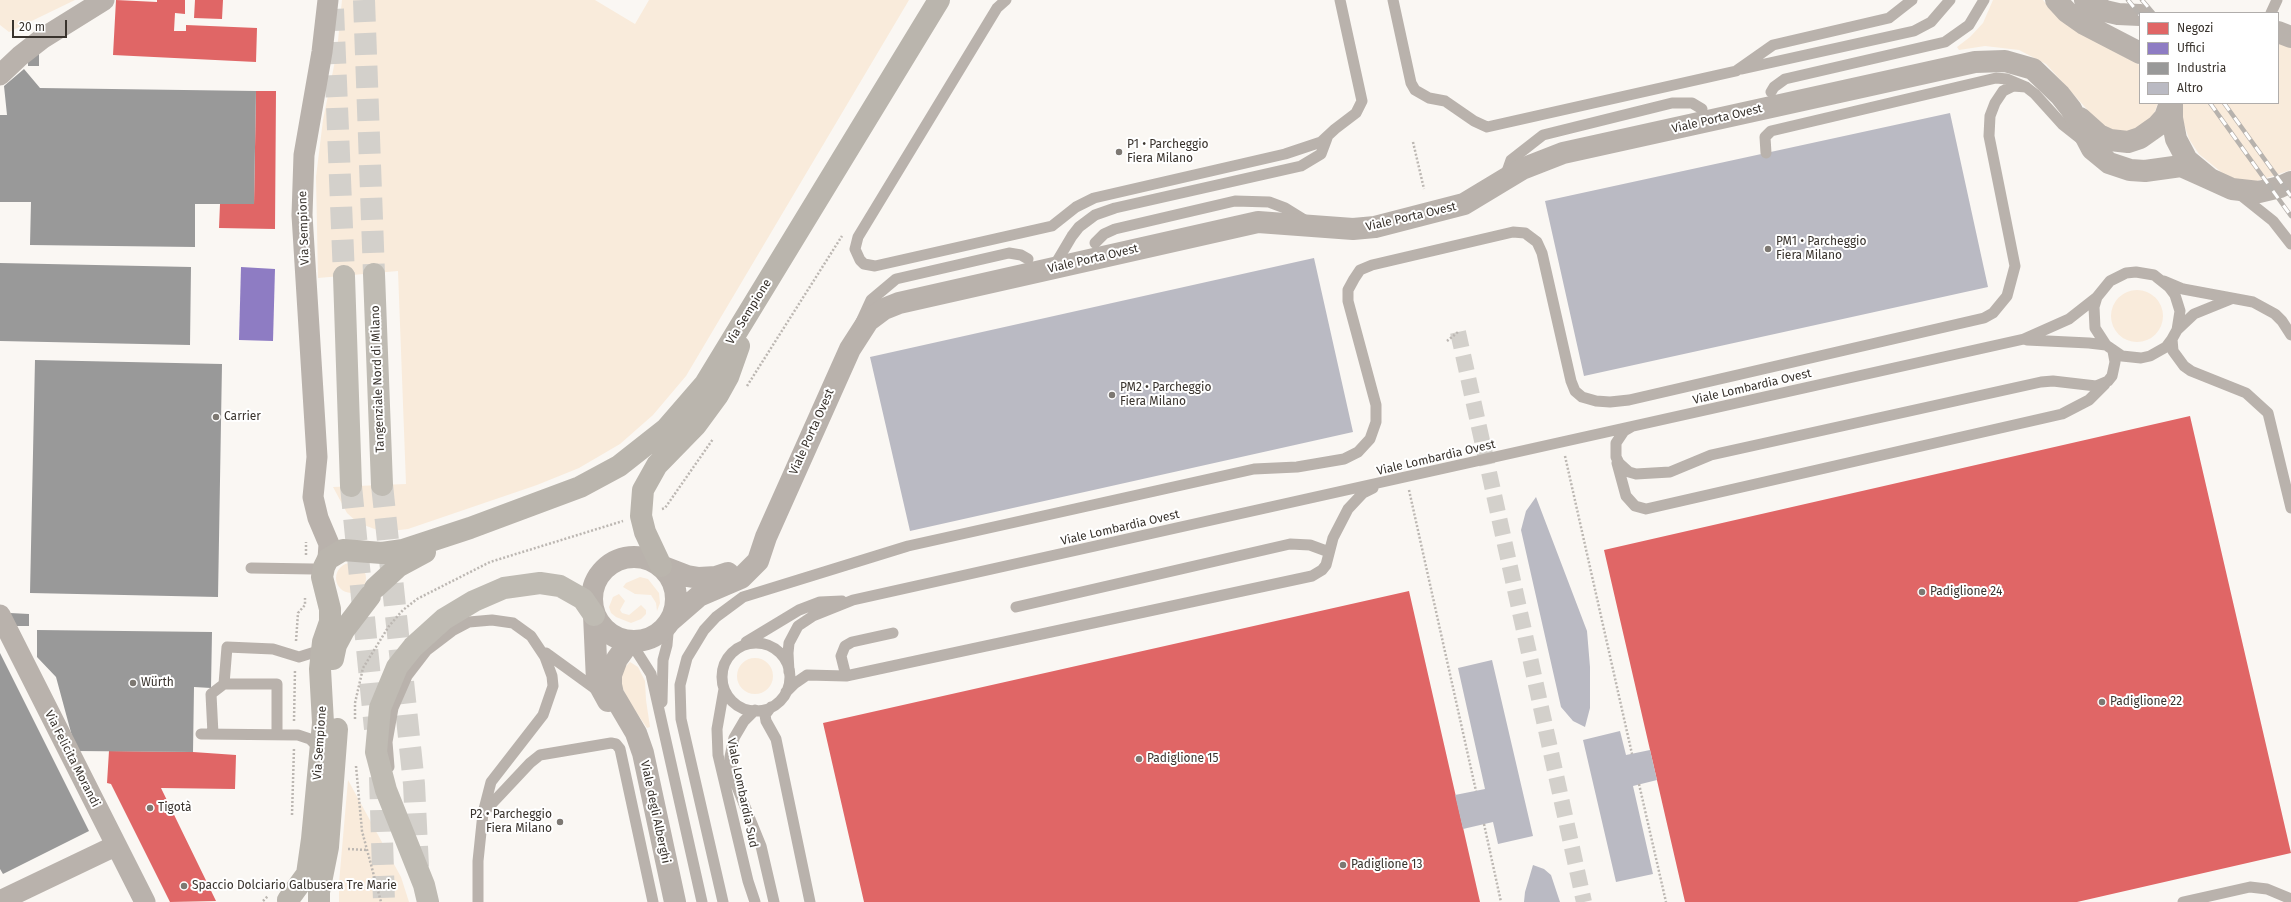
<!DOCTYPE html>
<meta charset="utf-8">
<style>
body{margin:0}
#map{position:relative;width:2291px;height:902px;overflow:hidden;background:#faf7f3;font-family:"Fira Sans",sans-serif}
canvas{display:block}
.legend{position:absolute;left:2139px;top:12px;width:140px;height:92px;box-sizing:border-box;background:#fff;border:1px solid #b0adab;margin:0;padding:5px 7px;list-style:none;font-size:12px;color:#39332d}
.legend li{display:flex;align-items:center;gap:8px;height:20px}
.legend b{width:20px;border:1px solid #b0adab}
.scale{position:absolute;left:12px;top:20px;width:55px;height:18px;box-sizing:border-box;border:2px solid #39332d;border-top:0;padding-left:5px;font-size:12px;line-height:14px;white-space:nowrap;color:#39332d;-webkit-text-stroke:3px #fff;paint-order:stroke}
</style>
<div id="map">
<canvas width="2291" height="902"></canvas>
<ul class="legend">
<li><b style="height:11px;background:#e06666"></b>Negozi</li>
<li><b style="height:11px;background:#8e7cc3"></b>Uffici</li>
<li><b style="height:11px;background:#999"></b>Industria</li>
<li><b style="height:11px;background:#babac3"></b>Altro</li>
</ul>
<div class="scale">20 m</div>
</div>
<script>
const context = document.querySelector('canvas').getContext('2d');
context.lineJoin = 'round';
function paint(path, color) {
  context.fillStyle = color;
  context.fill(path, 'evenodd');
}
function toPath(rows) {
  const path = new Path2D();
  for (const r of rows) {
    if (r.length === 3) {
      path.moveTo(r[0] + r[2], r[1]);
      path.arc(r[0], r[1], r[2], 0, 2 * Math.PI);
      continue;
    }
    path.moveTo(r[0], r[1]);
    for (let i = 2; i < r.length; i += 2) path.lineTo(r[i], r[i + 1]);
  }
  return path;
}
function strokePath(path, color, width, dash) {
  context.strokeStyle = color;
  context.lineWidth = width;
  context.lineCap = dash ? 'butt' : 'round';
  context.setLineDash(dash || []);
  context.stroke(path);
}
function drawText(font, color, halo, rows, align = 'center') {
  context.font = font + ' "Fira Sans",sans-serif';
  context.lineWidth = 4;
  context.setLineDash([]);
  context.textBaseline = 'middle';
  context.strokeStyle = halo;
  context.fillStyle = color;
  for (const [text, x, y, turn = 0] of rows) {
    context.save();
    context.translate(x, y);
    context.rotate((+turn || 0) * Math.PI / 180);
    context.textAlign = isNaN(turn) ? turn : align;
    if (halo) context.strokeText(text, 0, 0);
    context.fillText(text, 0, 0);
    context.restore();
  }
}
paint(toPath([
 [0,0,75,0,9,32,0,25],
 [342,0,595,0,635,24,649,0,909,0,686,376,653,415,620,444,579,468,537,485,408,529,383,532,358,523,347,513,333,487,406,484,398,271,318,278,316,177,323,120,337,51],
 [1993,0,2043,0,2051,10,2087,37,2138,64,2140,65,2140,103,2158,103,2151,122,2126,134,2102,126,2046,64,2019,50,1985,46,1959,50,1957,47,1970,37,1983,23],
 [2278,43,2291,48,2291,170,2257,181,2241,181,2226,176,2199,154,2189,139,2183,121,2183,103,2278,103],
 [2137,316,26],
 [351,578,15],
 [640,577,648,579,659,593,660,603,657,611,656,603,651,595,635,594,623,587,626,583],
 [619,594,625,601,620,610,622,613,629,615,641,605,646,610,646,614,641,619,631,623,616,617,611,613,609,607,613,597],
 [755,676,18],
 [630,662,638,667,645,681,646,700,650,727,647,728,628,700,620,682,624,668],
 [348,780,401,877,409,902,339,902,339,883]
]), '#f9ebdb');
paint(toPath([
 [116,0,157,2,157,0,185,0,185,14,175,13,174,31,186,31,186,25,257,28,256,62,113,55],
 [195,0,223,0,222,19,194,18],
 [256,91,276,91,275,229,219,228,220,204,254,204],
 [2190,416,2291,853,2077,902,1685,902,1604,550],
 [1409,591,1480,902,864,902,823,723],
 [109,751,193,752,236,755,235,789,161,788,216,901,170,902,111,784,107,783]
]), '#e06666');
paint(toPath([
 [241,267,275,269,273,341,239,340]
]), '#8e7cc3');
paint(toPath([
 [39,49,39,66,28,66,28,56],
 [24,69,40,88,256,91,254,204,195,204,195,247,30,245,31,202,0,202,0,115,7,115,4,86],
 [0,263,191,267,190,345,0,341],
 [35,360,222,364,218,597,30,593],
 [10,613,29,614,29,626,16,626],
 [37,630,212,632,211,688,194,687,193,752,76,751,56,677,37,657],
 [0,653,89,831,3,874,0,869]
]), '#999');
paint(toPath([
 [1950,113,1988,287,1584,376,1545,201],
 [1314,258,1353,432,910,531,870,357],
 [1536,497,1587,631,1590,667,1590,708,1585,727,1573,721,1561,707,1521,530,1526,511],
 [1492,660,1533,836,1498,844,1493,822,1463,829,1455,795,1485,789,1458,668],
 [1620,731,1626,755,1650,750,1657,780,1633,786,1653,874,1616,882,1583,740],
 [1533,865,1544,869,1551,875,1560,902,1524,902,1525,892]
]), '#babac3');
strokePath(toPath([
 [1458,332,1584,902]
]), '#d3d0cb', 16, [16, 8]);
strokePath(toPath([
 [364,0,374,274],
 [333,9,344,276],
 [382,485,414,784,418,867],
 [351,486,375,729],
 [380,777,384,902]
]), '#d3d0cb', 22, [22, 11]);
strokePath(toPath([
 [1413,142,1424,189],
 [1447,341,1458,332],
 [747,386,842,236],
 [1565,456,1632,754],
 [1409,490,1476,791],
 [662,509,665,508,713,439],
 [306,555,306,542],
 [296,641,298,613,305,605,305,598],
 [355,719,355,703,363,668,389,626,403,610,417,599,490,562,623,521],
 [294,721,295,670],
 [356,766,362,831,381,902],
 [1639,784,1666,902],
 [292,815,294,748],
 [1484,824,1501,902],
 [348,849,367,850],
 [263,901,268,896]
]), '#bcb7b2', 2.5, [2, 2]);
strokePath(toPath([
 [1006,0,997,8,858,237,855,249,860,260,864,264,875,266,1052,226,1076,207,1094,198,1285,154,1321,142,1335,129,1356,113,1362,101,1340,0],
 [1393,0,1411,83,1415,90,1429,98,1445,101,1474,121,1487,127,1736,71,1773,45,1889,18,1912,0],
 [2271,13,2277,0],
 [1742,69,1914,31,1931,22,1950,0],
 [1771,92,1774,87,1785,79,1945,42,1969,25,1984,0],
 [1766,153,1765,137,1771,131,1996,78,2007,79,2026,87,2035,94,2063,125,2082,140],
 [1505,177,1511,160,1543,135,1672,103,1692,103,1702,109],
 [2238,193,2273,221,2291,244],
 [1095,243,1104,234,1115,229,1235,201,1269,202,1285,208,1306,221],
 [1053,268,1072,236,1079,227,1095,215,1115,208,1301,166,1321,154,1327,138],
 [2164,281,2183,289,2253,302,2275,314,2282,321,2291,335],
 [860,324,871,300,896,279,1009,253,1021,255,1028,259],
 [2177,330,2194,314,2231,299],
 [2172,339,2166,347,2150,356,2141,358,2122,356,2106,345,2095,328,2094,307,2097,297,2110,281,2126,273,2136,272,2154,275,2169,287,2175,295,2180,311,2177,330,2172,339,2173,351,2184,366,2191,371,2246,393,2268,413,2291,508],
 [2027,340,2089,343,2106,345],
 [1631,427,1624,431,1616,443,1616,457,1619,463,1629,472,1636,474,1670,472,1711,455,2041,382,2053,381,2096,386,2108,381,2112,376,2115,362,2113,351],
 [1617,463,1626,496,1635,506,1646,509,2062,414,2089,400,2105,384],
 [251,568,313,569],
 [1016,607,1290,544,1310,545,1329,552],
 [630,641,651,674,702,902],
 [746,642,799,610,820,602,842,601],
 [756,677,34],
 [546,653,597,690],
 [789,672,788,653,789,643,798,626,813,616,853,600,2024,339,2069,319,2097,297],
 [846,676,841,656,845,646,852,642,893,633],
 [224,684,277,684,277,734],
 [724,689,717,729,718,755,748,881,755,902],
 [786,692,794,684,807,675,846,676,1312,576,1322,570,1326,565,1333,538,1348,509,1363,493,1373,488],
 [662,702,663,660,667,645,669,622],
 [771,707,765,715,766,721,776,739,810,902],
 [755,710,744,721,734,738,730,757,733,777,761,846,774,902],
 [201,734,298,735,310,739,320,749],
 [213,734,211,694,224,684,227,647,273,649,299,657,315,652,321,646],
 [389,767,387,742,393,708,407,676,427,650,452,631,469,622,492,620,513,623,531,636,545,657,552,676,553,686,543,715,491,782,483,813],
 [478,902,478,861,483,813,530,763,540,755,611,743,616,744,620,749,653,902],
 [723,902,681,719,680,685,687,658,704,630,716,617,743,597,908,546,1254,469,1297,467,1344,459,1358,452,1370,439,1376,422,1376,405,1348,301,1348,290,1354,279,1360,270,1372,265,1513,232,1525,233,1537,242,1542,253,1571,381,1575,391,1582,397,1596,401,1610,402,1629,400,1984,318,1993,313,2007,296,2015,266,1989,136,1990,116,1995,103,2003,91,2013,86,2026,87],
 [2183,902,2250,887,2267,889,2291,899]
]), '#b9b2ac', 11);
strokePath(toPath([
 [328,0,322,52,304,155,302,215,317,457,313,497,318,518,329,544,328,559],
 [0,75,20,56,43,38,104,0],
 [0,615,145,902],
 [0,901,115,846]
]), '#b9b2ac', 21);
strokePath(toPath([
 [2056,0,2067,12,2084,24,2140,53],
 [2085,0,2105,11,2118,14,2140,15],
 [2278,32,2291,37],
 [2172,103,2172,118,2176,139,2187,160,2210,179,2232,189,2259,192,2280,187,2291,182],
 [2080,118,2099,135,2110,140,2128,142,2140,138,2157,126,2165,117,2170,103],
 [634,599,42],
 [661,566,687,576,699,578,716,577,728,573],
 [594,615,597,681,608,701],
 [669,622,699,596,741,578,758,561,766,537,850,349,868,321,884,309,899,303,1258,222,1353,229,1375,227,1464,204,1522,169,1563,153,1975,62,2005,61,2033,69,2060,95,2071,109,2092,149,2109,163,2130,170,2145,171,2181,166,2210,179],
 [630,641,617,659,611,675,611,685,613,694,636,733,643,753,675,902]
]), '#b9b2ac', 22);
strokePath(toPath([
 [661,566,645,532,641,516,643,490,657,465,696,425,718,395,728,377,739,346],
 [375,588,399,566,425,552],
 [333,659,336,645,344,630,370,596],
 [288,900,307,874,312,839,323,723,320,669,323,642,330,622,330,609,322,577,324,567,328,559,343,550,382,553,403,550,470,528,580,487,619,466,666,429,705,384,939,0],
 [319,902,319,892,328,847,337,729]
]), '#bab5ad', 22);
strokePath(toPath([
 [374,274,382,485],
 [344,276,351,486],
 [428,902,424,885,386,790,376,752,380,708,397,667,413,647,444,619,474,601,504,588,540,583,560,586,583,599,594,615]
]), '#bfbbb3', 22);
const rail = toPath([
 [2128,0,2140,15],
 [2142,0,2153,13],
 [2210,103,2291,216],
 [2224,103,2291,196]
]);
strokePath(rail, '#b7b2ad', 4.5);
strokePath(rail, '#fff', 3, [9]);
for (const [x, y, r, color] of [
 [1119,152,4,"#7d7872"],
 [1768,249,4,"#7d7872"],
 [1112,395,4,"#7d7872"],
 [216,417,4,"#7d7872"],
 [1922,592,4,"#7d7872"],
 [133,683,4,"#7d7872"],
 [2102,702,4,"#7d7872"],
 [1139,759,4,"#7d7872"],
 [150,808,4,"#7d7872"],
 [560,822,4,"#7d7872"],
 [1343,865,4,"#7d7872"],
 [184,886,4,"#7d7872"]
]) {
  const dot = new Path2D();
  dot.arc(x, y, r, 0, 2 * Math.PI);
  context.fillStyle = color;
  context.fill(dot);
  strokePath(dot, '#fff', 1.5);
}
drawText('12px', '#39332d', '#fff', [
 ["Viale Porta Ovest",1717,119,-13],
 ["Viale Porta Ovest",1411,217,-13],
 ["Via Sempione",304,228,-92],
 ["Viale Porta Ovest",1093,259,-13],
 ["Via Sempione",749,312,-58],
 ["Tangenziale Nord di Milano",378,379,-92],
 ["Viale Lombardia Ovest",1752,387,-13],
 ["Viale Porta Ovest",812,432,-66],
 ["Viale Lombardia Ovest",1436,458,-13],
 ["Viale Lombardia Ovest",1120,528,-13],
 ["Via Sempione",320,743,-86],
 ["Via Felicita Morandi",72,759,63],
 ["Viale Lombardia Sud",742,793,78],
 ["Viale degli Alberghi",655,812,78]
]);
drawText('12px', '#39332d', '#fff', [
 ["P1 • Parcheggio",1127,145],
 ["Fiera Milano",1127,159],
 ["PM1 • Parcheggio",1776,242],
 ["Fiera Milano",1776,256],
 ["PM2 • Parcheggio",1120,388],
 ["Fiera Milano",1120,402],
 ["Carrier",224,417],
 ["Padiglione 24",1930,592],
 ["Würth",141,683],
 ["Padiglione 22",2110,702],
 ["Padiglione 15",1147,759],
 ["Tigotà",158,808],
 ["P2 • Parcheggio",552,815,"right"],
 ["Fiera Milano",552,829,"right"],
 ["Padiglione 13",1351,865],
 ["Spaccio Dolciario Galbusera Tre Marie",192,886]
], 'left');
</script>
